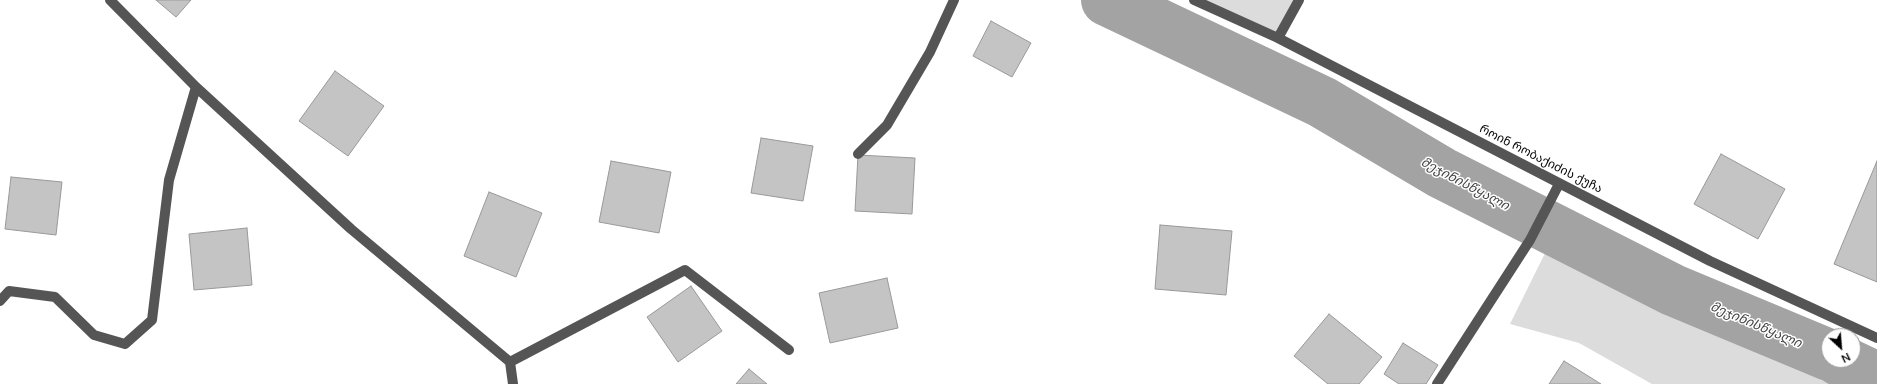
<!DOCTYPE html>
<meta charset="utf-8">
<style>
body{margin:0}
#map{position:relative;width:1877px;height:384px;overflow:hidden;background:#fff;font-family:Mulish,sans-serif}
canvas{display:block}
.north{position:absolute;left:1821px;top:328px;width:40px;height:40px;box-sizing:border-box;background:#fff;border:1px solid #999;border-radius:50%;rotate:154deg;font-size:11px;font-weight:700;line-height:16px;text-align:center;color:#000}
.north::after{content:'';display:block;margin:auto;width:14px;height:18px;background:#000;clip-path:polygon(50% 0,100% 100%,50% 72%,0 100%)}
</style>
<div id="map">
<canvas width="1877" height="384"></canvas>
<div class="north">N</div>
</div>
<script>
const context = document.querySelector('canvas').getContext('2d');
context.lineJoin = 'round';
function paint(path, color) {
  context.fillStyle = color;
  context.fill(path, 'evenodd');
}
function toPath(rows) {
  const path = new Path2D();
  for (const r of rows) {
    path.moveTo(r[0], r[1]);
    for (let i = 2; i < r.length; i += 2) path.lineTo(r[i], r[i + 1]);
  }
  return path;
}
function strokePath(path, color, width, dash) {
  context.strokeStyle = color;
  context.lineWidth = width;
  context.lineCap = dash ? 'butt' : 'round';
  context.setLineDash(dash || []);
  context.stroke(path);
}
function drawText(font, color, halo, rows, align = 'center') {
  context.font = font + ' Mulish,"Noto Sans Georgian",sans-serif';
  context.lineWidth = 3;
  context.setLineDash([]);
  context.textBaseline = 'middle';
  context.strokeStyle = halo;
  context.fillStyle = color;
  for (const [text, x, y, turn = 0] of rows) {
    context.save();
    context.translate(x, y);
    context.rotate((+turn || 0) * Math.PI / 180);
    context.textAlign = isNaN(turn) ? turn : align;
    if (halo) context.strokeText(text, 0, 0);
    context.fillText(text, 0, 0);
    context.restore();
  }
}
paint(toPath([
 [1194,0,1299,0,1278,38],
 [1552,239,1860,384,1652,384,1579,343,1510,324]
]), '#dcdcdc');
strokePath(toPath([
 [1107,0,1322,102,1442,173,1673,290,1829,355],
 [1839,360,1877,378]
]), '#a3a3a3', 52);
const building = toPath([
 [156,0,191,0,176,17,156,0],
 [991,21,1031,43,1012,77,973,56,991,21],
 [335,71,384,106,348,156,299,121,335,71],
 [761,138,813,146,803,201,751,193,761,138],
 [1721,154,1785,189,1758,239,1694,204,1721,154],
 [858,155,915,158,912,214,855,211,858,155],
 [611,161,671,172,659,233,599,222,611,161],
 [1877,161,1877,282,1834,264,1877,161],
 [11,177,62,182,56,235,5,229,11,177],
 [489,192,542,213,516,277,464,256,489,192],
 [1160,225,1232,231,1226,295,1155,289,1160,225],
 [247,228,252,285,194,290,189,234,247,228],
 [887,278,898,328,830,343,819,293,887,278],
 [691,286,722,331,678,362,647,317,691,286],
 [1329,314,1382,357,1359,384,1328,384,1294,356,1329,314],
 [1403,343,1438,365,1426,384,1399,384,1384,374,1403,343],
 [1564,361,1601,384,1549,384,1564,361],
 [749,369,767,384,736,384,749,369]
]);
paint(building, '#c4c4c4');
strokePath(building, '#999', 1);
strokePath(toPath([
 [110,0,196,87,351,229,510,362,513,384],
 [1194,0,1278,38,1710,261,1877,338],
 [1278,38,1299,0],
 [858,154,887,125,930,52,954,0],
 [0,301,9,291,55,297,94,335,125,344,152,320,169,180,196,87],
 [510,362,685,270,789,350],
 [1437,384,1530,240,1559,184]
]), '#555', 10);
drawText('12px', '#000', '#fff', [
 ["როინ რობაქიძის ქუჩა",1541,159,27]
]);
drawText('italic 13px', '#444', '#fff', [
 ["მეჯინისწყალი",1465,184,28],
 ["მეჯინისწყალი",1756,325,23]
]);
</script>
